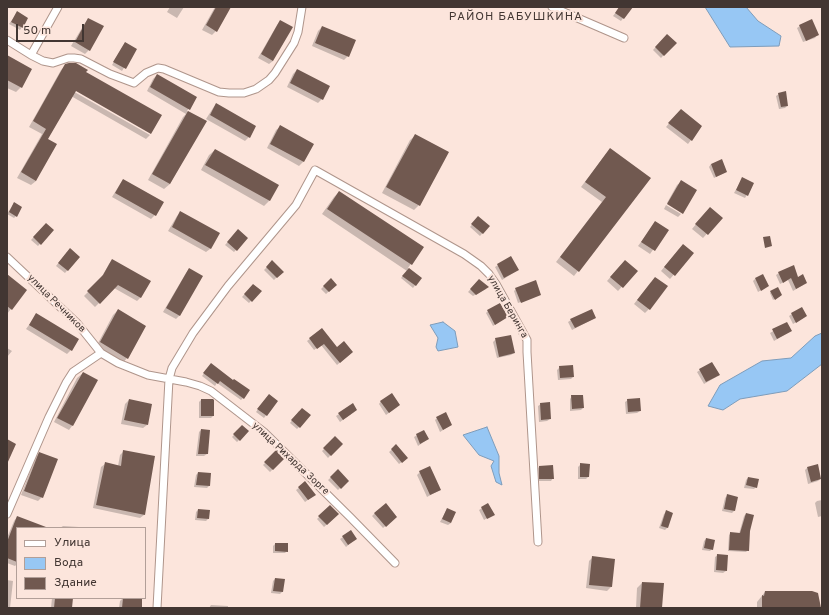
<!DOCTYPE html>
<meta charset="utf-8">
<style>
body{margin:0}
#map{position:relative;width:829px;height:615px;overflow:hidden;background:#fce5dc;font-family:Overpass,sans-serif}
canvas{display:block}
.frame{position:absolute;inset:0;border:8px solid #423632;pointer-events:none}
.legend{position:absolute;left:16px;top:527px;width:130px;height:72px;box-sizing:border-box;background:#fce5dc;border:1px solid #b29f98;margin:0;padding:5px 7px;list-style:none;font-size:12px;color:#423632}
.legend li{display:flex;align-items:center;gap:8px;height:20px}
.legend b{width:20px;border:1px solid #b29f98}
.scale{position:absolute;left:16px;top:24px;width:68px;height:18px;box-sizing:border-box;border:2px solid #423632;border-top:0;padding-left:5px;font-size:12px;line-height:14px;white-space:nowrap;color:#423632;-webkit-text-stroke:3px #fce5dc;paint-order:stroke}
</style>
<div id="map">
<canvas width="829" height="615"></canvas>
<div class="frame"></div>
<ul class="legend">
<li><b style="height:5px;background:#fff"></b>Улица</li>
<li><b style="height:11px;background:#97c7f4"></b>Вода</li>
<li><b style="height:11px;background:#715950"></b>Здание</li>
</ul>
<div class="scale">50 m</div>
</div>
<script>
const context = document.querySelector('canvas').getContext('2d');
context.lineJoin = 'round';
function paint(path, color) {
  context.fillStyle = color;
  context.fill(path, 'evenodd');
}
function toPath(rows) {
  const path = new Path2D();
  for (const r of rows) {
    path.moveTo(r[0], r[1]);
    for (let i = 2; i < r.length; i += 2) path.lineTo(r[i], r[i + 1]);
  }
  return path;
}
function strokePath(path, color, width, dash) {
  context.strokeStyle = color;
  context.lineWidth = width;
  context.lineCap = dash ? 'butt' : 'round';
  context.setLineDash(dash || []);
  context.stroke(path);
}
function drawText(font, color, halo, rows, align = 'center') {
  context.font = font + ' Overpass,sans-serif';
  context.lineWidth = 4;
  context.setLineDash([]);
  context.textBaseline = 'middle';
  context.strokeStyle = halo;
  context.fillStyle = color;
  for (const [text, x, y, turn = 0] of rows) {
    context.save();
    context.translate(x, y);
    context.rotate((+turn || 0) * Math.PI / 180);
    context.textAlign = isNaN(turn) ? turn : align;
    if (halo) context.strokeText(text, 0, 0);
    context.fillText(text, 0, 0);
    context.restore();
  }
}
const water = toPath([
 [705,7,746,7,758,21,781,36,779,46,730,47,705,7],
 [443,322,455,331,458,347,438,351,436,347,438,338,430,325,443,322],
 [822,333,822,364,787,391,740,399,723,410,708,406,720,385,762,361,791,358,815,336,822,333],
 [487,427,499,456,499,473,502,485,496,482,491,466,494,461,479,455,463,435,487,427]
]);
paint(water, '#97c7f4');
strokePath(water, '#7e9cba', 1);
paint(toPath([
 [170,7,184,7,177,18,167,12],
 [215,7,230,7,216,31,212,35,202,30],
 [620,7,626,7,630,9,621,21,613,16],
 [17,13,22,27,20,30,9,24],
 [88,19,89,50,85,54,71,46,85,23],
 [280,21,273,61,269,64,258,58,277,25],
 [800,26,817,35,815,38,803,42,797,28],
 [322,27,348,56,344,60,312,46,318,31],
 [667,35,675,43,661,58,653,50],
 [125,43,136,49,122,71,112,65],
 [7,57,21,87,16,92,7,88],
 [66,65,72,88,71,90,150,135,146,139,71,96,47,140,36,181,31,185,17,178,42,134,29,127,61,70],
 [297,70,322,99,318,103,287,87,293,74],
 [157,75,196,97,187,111,205,121,170,184,164,189,148,180,183,117,186,114,147,91,153,79],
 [779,94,787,106,785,108,779,109,776,96],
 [216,104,249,137,245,141,206,119,213,108],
 [677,114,701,127,688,144,666,127],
 [280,127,312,144,303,162,299,166,267,148,276,130],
 [416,135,419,205,414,210,382,193,410,140],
 [215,150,277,186,269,201,264,206,201,170,209,155],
 [606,154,650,178,574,276,556,262,602,202,581,187],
 [711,164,726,172,714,178,709,167],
 [742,179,753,184,745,198,734,193],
 [123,180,155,215,151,219,112,197,120,184],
 [681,182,682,213,667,203,677,185],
 [339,192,422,248,408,268,421,278,413,288,401,278,407,271,322,214,334,197],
 [14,203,16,216,14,218,7,214],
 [666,205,681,214,678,217,664,209],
 [181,212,218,234,210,249,206,252,168,231,177,216],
 [706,212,721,218,703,238,692,229],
 [478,217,489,226,480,236,470,227],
 [656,222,667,230,650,254,638,246],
 [46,224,53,230,38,246,31,240],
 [236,233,236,250,234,252,225,245],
 [679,249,692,254,670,279,661,271],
 [67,252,79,257,65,273,56,266],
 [511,257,518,270,502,280,495,267],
 [112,260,149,282,140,298,137,301,114,288,95,307,84,296,100,280,109,264],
 [272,262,282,272,274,280,264,270],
 [621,265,636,271,618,291,607,281],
 [189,269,180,315,176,319,163,312,186,273],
 [779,273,798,278,803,285,793,291,788,280,780,284,776,275],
 [7,275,26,290,7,314],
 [331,279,336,285,326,294,321,289],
 [755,279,768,286,758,292,753,281],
 [479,280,486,289,473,296,468,292],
 [651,282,649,309,645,313,634,304],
 [253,285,260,291,249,303,242,297],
 [516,289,539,295,518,303,514,291],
 [771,292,780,296,773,300,770,293],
 [118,310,127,358,122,364,96,347,113,315],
 [488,311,507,317,493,326,486,313],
 [37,314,71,350,67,354,26,329],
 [792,314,803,318,793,324,789,316],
 [595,318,572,330,568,322,571,320],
 [787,323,791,331,774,341,770,333],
 [322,329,337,349,350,354,337,365,321,345,314,350,307,341],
 [496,339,514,353,511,355,497,358,493,342],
 [7,348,12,351,7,357],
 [209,367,243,398,241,400,217,383,215,386,202,376],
 [560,367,573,377,571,379,558,380,557,370],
 [700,370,716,377,704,384,697,372],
 [83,373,96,380,72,426,69,430,54,422,77,378],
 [572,396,583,408,581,410,570,411,570,399],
 [267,397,277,401,264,418,256,412],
 [129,400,147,425,143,428,121,424,125,404],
 [201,400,213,416,211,418,199,418,199,402],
 [628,400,640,411,637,413,626,414,625,402],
 [381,401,397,407,386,415,379,404],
 [541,404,550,419,547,421,539,422,538,406],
 [299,411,299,427,297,429,290,423],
 [354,412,340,422,336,416,339,414],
 [437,418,451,425,440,432,435,420],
 [242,426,248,431,237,442,232,437],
 [201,430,207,454,204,456,196,456,199,432],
 [424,431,428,439,418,446,414,437],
 [335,438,341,444,328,458,322,451],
 [396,446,407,458,399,464,389,452],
 [124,451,144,515,140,518,93,508,101,467,105,464,118,466,120,455],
 [276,452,283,459,270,472,263,465],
 [39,453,42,497,38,501,21,495,36,457],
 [581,464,589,465,588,477,586,479,578,479,578,467],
 [539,467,553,478,551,481,537,481,537,469],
 [807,468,820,479,818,481,808,484,805,470],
 [338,471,347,481,338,490,328,480],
 [420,472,440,490,427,497,417,475],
 [198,473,210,474,209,486,207,488,194,487,196,475],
 [748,478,756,487,754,489,744,488,746,480],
 [305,483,312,497,305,502,296,490],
 [727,496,734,511,732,513,722,511,725,498],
 [822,500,822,516,818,517,815,503,817,501],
 [488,504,492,515,484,520,479,510],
 [330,506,338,514,324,527,317,519],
 [447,509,451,523,448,525,440,522],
 [198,510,208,519,206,521,195,520,196,512],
 [667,511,672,513,667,528,665,530,659,528,664,514],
 [375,513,394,519,383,528,372,516],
 [746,514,749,531,748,550,746,552,728,551,729,535,731,533,739,534,744,516],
 [17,517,34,524,32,528,17,528,17,564,15,566,7,563,7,538,14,521],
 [63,526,79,527,79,528,60,528],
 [343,537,353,541,346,547,340,539],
 [706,539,712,549,710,551,702,550,704,541],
 [275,544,287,551,285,553,273,553,273,546],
 [718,555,726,571,723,573,714,572,715,557],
 [593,557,611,587,607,591,586,588,589,561],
 [275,579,284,580,282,592,280,594,271,593,273,581],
 [7,580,13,581,10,608,7,608],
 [642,583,661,608,636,608,637,588],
 [765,592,820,608,757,608,757,602],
 [52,598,72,598,71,608,51,608],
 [123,598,133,598,141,608,119,608,120,601],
 [211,605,228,606,228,608,209,608]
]), '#0003');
paint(toPath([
 [216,7,231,7,217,32,206,25],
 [619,7,633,7,624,19,615,13],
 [17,11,28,18,23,28,11,22],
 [88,18,104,26,90,51,75,42],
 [812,19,819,35,806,41,799,25],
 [280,20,293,27,273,61,261,54],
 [322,26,356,40,349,57,315,43],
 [667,34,677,43,664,56,655,47],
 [125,42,137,49,126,69,113,62],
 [7,55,32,69,22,88,7,80],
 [69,63,76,63,88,70,86,72,162,115,151,134,76,91,48,139,57,144,36,181,21,172,46,129,33,121,65,64],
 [297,69,330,86,323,100,290,83],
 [157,74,197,97,190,110,150,87],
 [786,91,788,106,781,107,778,93],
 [216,103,256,126,250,138,210,115],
 [681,109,702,126,692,141,668,123],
 [188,111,207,121,170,184,152,174],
 [280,125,314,144,304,162,270,144],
 [415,134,449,152,420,206,386,187],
 [610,148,651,178,579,272,560,257,606,197,585,182],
 [215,149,279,185,270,201,205,165],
 [722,159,727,172,716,177,711,164],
 [742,177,754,183,748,196,736,190],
 [123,179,164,202,156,216,115,193],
 [681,180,697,190,683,214,667,204],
 [339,191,424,247,412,265,327,209],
 [14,202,22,207,17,217,9,212],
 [710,207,723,218,708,235,695,224],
 [180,211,220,233,211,249,172,227],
 [478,216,490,226,483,234,471,224],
 [655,221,669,230,655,251,641,242],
 [46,223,54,230,41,245,33,237],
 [238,229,248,238,237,251,227,242],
 [770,236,772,246,765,248,763,237],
 [683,244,694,253,675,276,664,267],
 [70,248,80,257,68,271,58,263],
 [511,256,519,270,504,278,497,264],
 [112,259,151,281,141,298,118,285,100,304,87,291,103,275],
 [272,260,284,272,277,278,266,267],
 [625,260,638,271,623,288,610,277],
 [794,265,798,277,803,274,807,283,796,289,791,278,783,283,778,272],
 [189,268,203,276,180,316,166,308],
 [409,268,422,278,416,286,402,276],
 [7,274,27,290,12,310,7,306],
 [763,274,769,286,761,291,755,278],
 [655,277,668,286,650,310,637,300],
 [331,278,337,285,329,292,323,286],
 [479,279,489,287,476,295,470,289],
 [536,280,541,295,521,303,515,288],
 [253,284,262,291,252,302,244,294],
 [778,287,782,295,775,300,770,291],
 [500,303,508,317,495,325,487,310],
 [802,307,807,316,796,323,791,313],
 [118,309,146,326,128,359,100,342],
 [592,309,596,318,575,328,570,319],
 [36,313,79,339,72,351,29,325],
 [787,322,792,331,777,339,772,329],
 [322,328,337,347,344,341,353,352,340,363,324,344,317,349,309,338],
 [511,335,515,353,499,357,495,338],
 [712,362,720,375,706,382,699,369],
 [211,363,233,380,234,379,250,390,244,399,220,381,218,384,203,373],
 [573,365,574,377,560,378,559,366],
 [83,372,98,380,73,426,57,418],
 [392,393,400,405,389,413,380,401],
 [269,394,278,401,267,416,257,409],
 [571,395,583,395,584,408,572,409],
 [640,398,641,411,628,412,627,399],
 [129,399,152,404,148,425,124,420],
 [201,399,213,399,214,400,214,416,201,416],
 [550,402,551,419,541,420,540,403],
 [353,403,357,410,343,420,338,413],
 [302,408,311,415,300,428,291,420],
 [446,412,452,425,443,430,436,417],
 [242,425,249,431,240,441,233,434],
 [201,429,210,430,208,454,198,454],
 [424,430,429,439,420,444,416,434],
 [335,436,343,444,331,456,323,448],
 [7,439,16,444,7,464],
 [396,444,408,458,402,463,391,449],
 [123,450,155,456,145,515,96,505,105,462,121,466],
 [276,450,284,459,273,470,264,462],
 [39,452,58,459,43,498,24,491],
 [580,463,590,464,589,477,580,477],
 [818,464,821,479,811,482,807,467],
 [553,465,554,479,539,479,539,466],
 [430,466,441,490,430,495,419,471],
 [338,469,349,481,341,489,330,477],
 [198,472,211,473,210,486,196,485],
 [748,477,759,479,757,488,746,485],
 [305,481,316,495,308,500,298,487],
 [727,494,738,497,735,511,724,509],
 [386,503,397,517,386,527,374,513],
 [488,503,495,515,487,519,481,507],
 [330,505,339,514,327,525,318,516],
 [447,508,456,512,451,523,442,519],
 [198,509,210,510,209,519,197,518],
 [666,510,673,513,668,528,661,526],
 [746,513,754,515,750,531,749,551,729,550,730,532,740,533],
 [17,516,46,527,17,528,17,562,7,558,7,542],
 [351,530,357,539,348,545,342,536],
 [706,538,715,540,713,550,704,548],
 [275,543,288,543,288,552,275,551],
 [717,554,728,555,727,571,716,570],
 [592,556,615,559,612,587,589,585],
 [275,578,285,579,283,592,273,591],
 [642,582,664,583,662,608,640,608],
 [765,591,812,591,818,593,821,608,762,608,762,595,764,596],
 [55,598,73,598,72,608,54,608],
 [123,598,142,598,142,608,122,608]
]), '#715950');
const street = toPath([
 [552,7,624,38],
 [7,40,31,55,58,7],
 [31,55,43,61,53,63,68,58,74,58,81,59,110,74,134,83,146,73,158,68,164,69,219,92,229,93,244,93,256,89,269,80,275,73,294,43,298,32,302,7],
 [7,257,77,323,101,353,118,363,148,375,186,382,200,386,211,391,264,432,350,517,395,563],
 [7,514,49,417,66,383,73,372,101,353],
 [157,608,169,379,172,368,193,333,228,286,296,205,315,170,464,254,481,266,489,274,496,284,527,340,527,352,538,542]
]);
strokePath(street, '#af958b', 9);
strokePath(street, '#fff', 7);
drawText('10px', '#423632', '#fce5dc', [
 ["улица Речников",56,304,45],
 ["улица Беринга",507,307,60],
 ["улица Рихарда Зорге",290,459,43]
]);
context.letterSpacing = '1px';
drawText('12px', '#423632', '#fce5dc', [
 ["РАЙОН БАБУШКИНА",516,18]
]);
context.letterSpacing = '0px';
</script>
